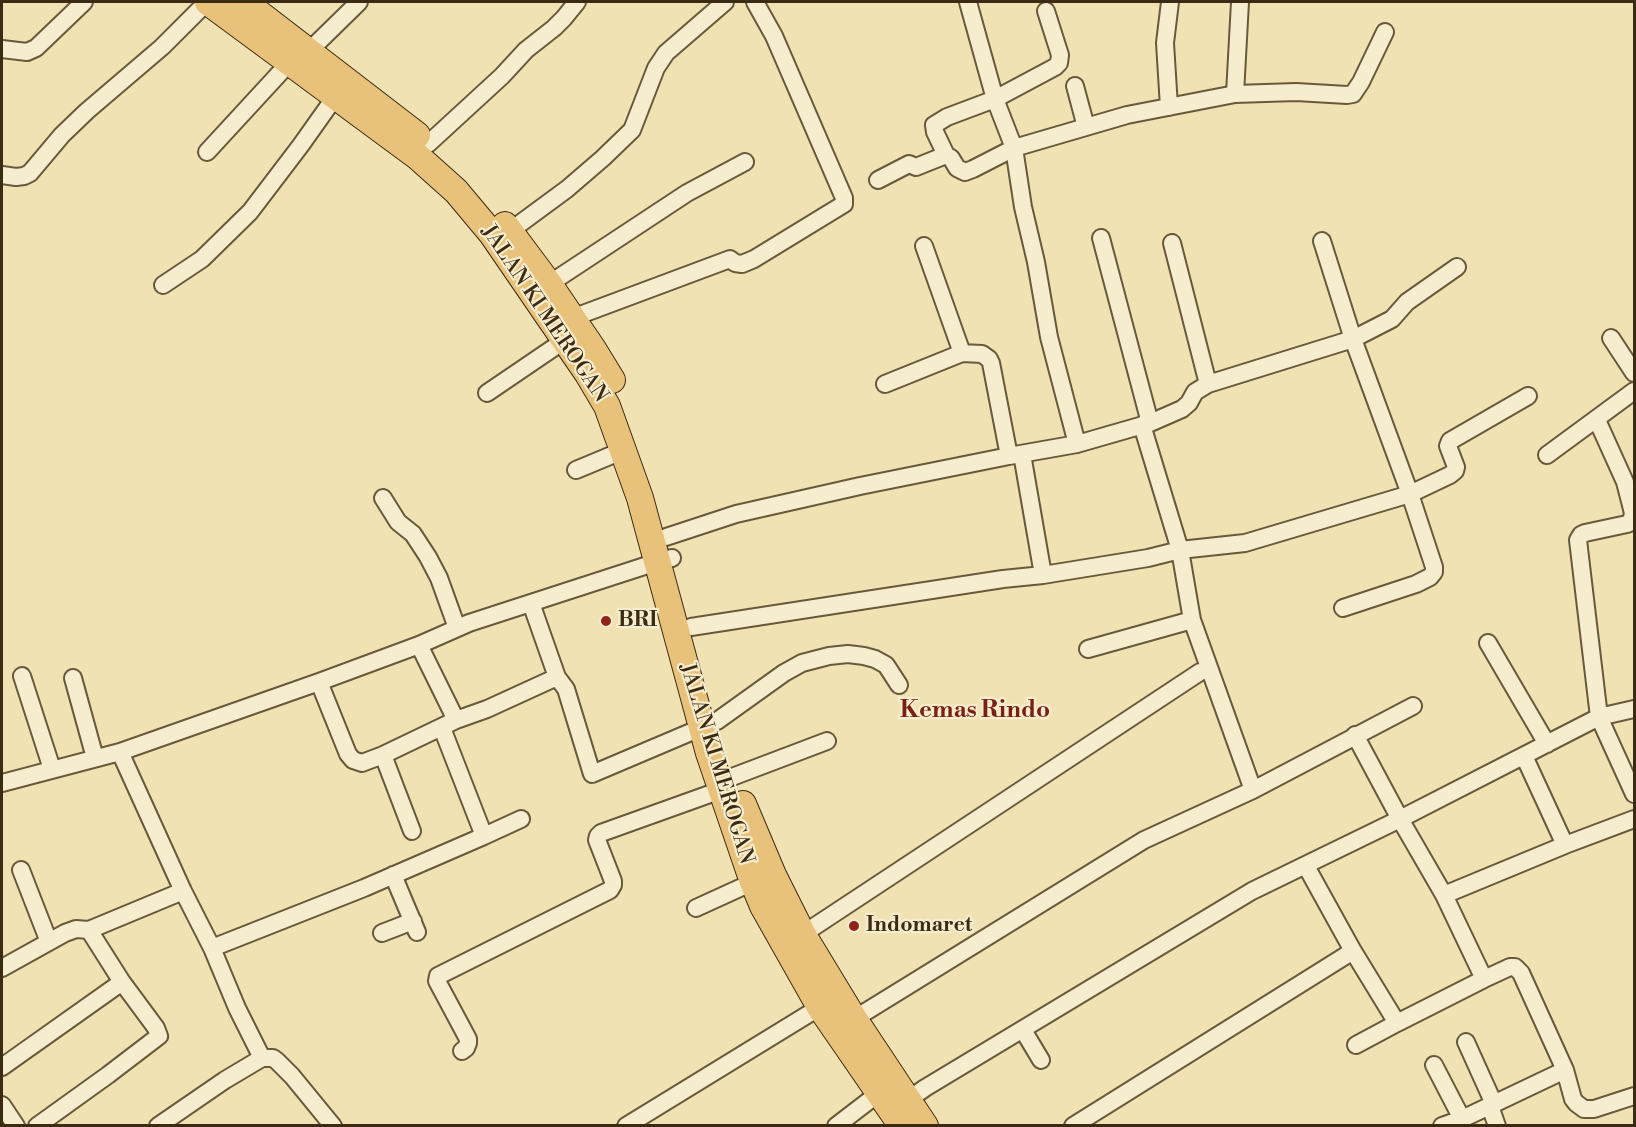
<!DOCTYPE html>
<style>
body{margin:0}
#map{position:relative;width:1636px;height:1127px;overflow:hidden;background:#f1e2b3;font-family:"Libre Bodoni",serif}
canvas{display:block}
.frame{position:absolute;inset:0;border:3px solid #3c2b13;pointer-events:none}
</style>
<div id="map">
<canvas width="1636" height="1127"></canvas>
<div class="frame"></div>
</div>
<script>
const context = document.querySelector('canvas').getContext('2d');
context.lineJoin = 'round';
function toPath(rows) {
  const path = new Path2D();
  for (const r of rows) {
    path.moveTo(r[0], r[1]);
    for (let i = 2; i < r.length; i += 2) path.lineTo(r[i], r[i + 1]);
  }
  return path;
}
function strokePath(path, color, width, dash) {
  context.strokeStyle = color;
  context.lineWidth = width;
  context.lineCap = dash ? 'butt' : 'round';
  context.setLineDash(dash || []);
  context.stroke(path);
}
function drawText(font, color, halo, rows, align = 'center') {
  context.font = font + ' "Libre Bodoni",serif';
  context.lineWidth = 4.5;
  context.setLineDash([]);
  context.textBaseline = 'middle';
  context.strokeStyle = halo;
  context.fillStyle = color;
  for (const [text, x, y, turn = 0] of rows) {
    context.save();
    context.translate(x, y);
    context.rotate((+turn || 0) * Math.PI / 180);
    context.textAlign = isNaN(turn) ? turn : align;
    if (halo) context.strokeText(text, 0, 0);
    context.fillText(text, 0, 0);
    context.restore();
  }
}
const minor = toPath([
 [968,2,995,99,1014,148,1023,207,1036,262,1049,337,1077,444],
 [1046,11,1060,55,1059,63,1055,67,995,99,947,117,934,125,935,132,946,155,951,158,957,168,965,172,973,169,1014,148,1127,115,1235,94,1240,2],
 [2,49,27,52,36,48,84,2],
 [309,51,359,2],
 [1075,86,1086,127],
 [1235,94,1296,92,1347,95,1353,94,1361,82,1385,32],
 [1169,107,1165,43,1170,2],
 [428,144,502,76,526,50,554,28,564,18,577,2],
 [207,152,289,63],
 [2,175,16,177,24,176,30,173,62,135,87,111,162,47,207,2],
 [878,180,909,164,916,167,946,155],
 [510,231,567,189,603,158,632,130,656,68,666,53,725,2],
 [1101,238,1150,423],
 [1322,241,1353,339,1410,494,1434,567,1434,572,1430,577,1416,584,1343,608],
 [1172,243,1208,384],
 [924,246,962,353,982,354,989,359,991,363,1009,456],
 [549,284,687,193,745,162],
 [163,285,202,259,250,212,301,145,335,97],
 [572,318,730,259,735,263,742,264,754,259,844,204,844,198,774,36,755,2],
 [1611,338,1634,373],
 [885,384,962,353],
 [487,393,565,340],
 [1597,420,1625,482,1633,513,1631,522,1627,524,1585,533,1581,535,1578,540,1599,717,1634,709],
 [1142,425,1180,550,1192,620],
 [1022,454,1043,575],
 [1547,455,1634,391],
 [576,470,624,450],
 [383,498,398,522,413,534,428,557,439,578,457,628],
 [666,537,736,514,860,486,1009,456,1077,444,1150,423,1182,409,1189,403,1195,392,1208,384,1353,339,1392,319,1407,302,1457,267],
 [691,627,1003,579,1043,575,1148,558,1180,550,1245,543,1410,494,1450,475,1455,471,1456,467,1448,446,1450,441,1528,396],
 [1488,643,1547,744],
 [419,645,456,720],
 [1088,649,1192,620,1253,790],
 [22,676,52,769],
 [557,677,566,689,592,774,717,721,784,673,802,663,829,656,848,654,864,656,875,659,886,665,899,685],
 [73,678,95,758],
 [319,682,348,754,353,760,362,763,383,755,456,720,487,709,557,677,531,603],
 [1355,735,1400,819,1444,895,1484,979],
 [120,752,183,891,212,948,237,1008,262,1058,225,1080,158,1126],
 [383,755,412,831],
 [1524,756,1565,845],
 [732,777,827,741],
 [2,783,120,752,319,682,419,645,469,623,657,562,672,558],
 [484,836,521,819],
 [1306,866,1353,951,1397,1023,1484,979,1510,967,1515,967,1521,973,1565,1070,1573,1099,1576,1103,1584,1109,1594,1109,1634,1096],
 [21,870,49,942],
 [393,875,417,932],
 [1444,895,1565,845,1634,819],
 [696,908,753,882],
 [89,930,183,891],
 [382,933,413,921],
 [797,938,1200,672],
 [212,948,364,888,484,836,442,728],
 [2,968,65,933,76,929,89,930,122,982,2,1067],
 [854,1019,1144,840,1253,790,1413,706],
 [1023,1030,1041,1060],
 [1466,1042,1494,1104],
 [1356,1045,1397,1023],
 [462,1051,466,1048,468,1043,468,1039,437,981,438,976,610,890,613,885,613,881,597,840,598,836,601,833,721,790],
 [262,1058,273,1058,277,1061,292,1076,333,1126],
 [1434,1065,1462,1119],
 [908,1100,925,1088,1252,891,1400,819,1599,717,1634,794],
 [2,1105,16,1126],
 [1490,1106,1497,1126],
 [37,1126,108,1075,159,1036,156,1028,122,982],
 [626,1126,820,1007],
 [836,1126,879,1093],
 [1073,1126,1353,951],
 [1442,1126,1462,1119,1565,1070]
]);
const highway = toPath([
 [208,2,418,157,456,191,492,234,588,374,607,406,640,498,709,753,753,882,763,906,820,1007,902,1126],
 [244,2,417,135],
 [505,225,549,284,593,349,612,380],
 [743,804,773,875,803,935,854,1019,925,1126]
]);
strokePath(minor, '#69593b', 20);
strokePath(highway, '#3c2b13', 28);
strokePath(minor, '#f6ecce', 16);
strokePath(highway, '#e8c17a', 26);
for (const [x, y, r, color] of [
 [606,621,6,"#8f2418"],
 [854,926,6,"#8f2418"]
]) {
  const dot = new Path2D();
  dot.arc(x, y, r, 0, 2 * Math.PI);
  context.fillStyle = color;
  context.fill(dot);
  strokePath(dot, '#f6ecce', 2);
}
drawText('21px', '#3c2b13', '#f6ecce', [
 ["JALAN KI MEROGAN",544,314,56],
 ["JALAN KI MEROGAN",716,764,73]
]);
drawText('bold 21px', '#3c2b13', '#f6ecce', [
 ["BRI",618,621],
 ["Indomaret",866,926]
], 'left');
drawText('bold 24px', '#7a1f14', '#f6ecce', [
 ["Kemas Rindo",975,711]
]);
</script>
